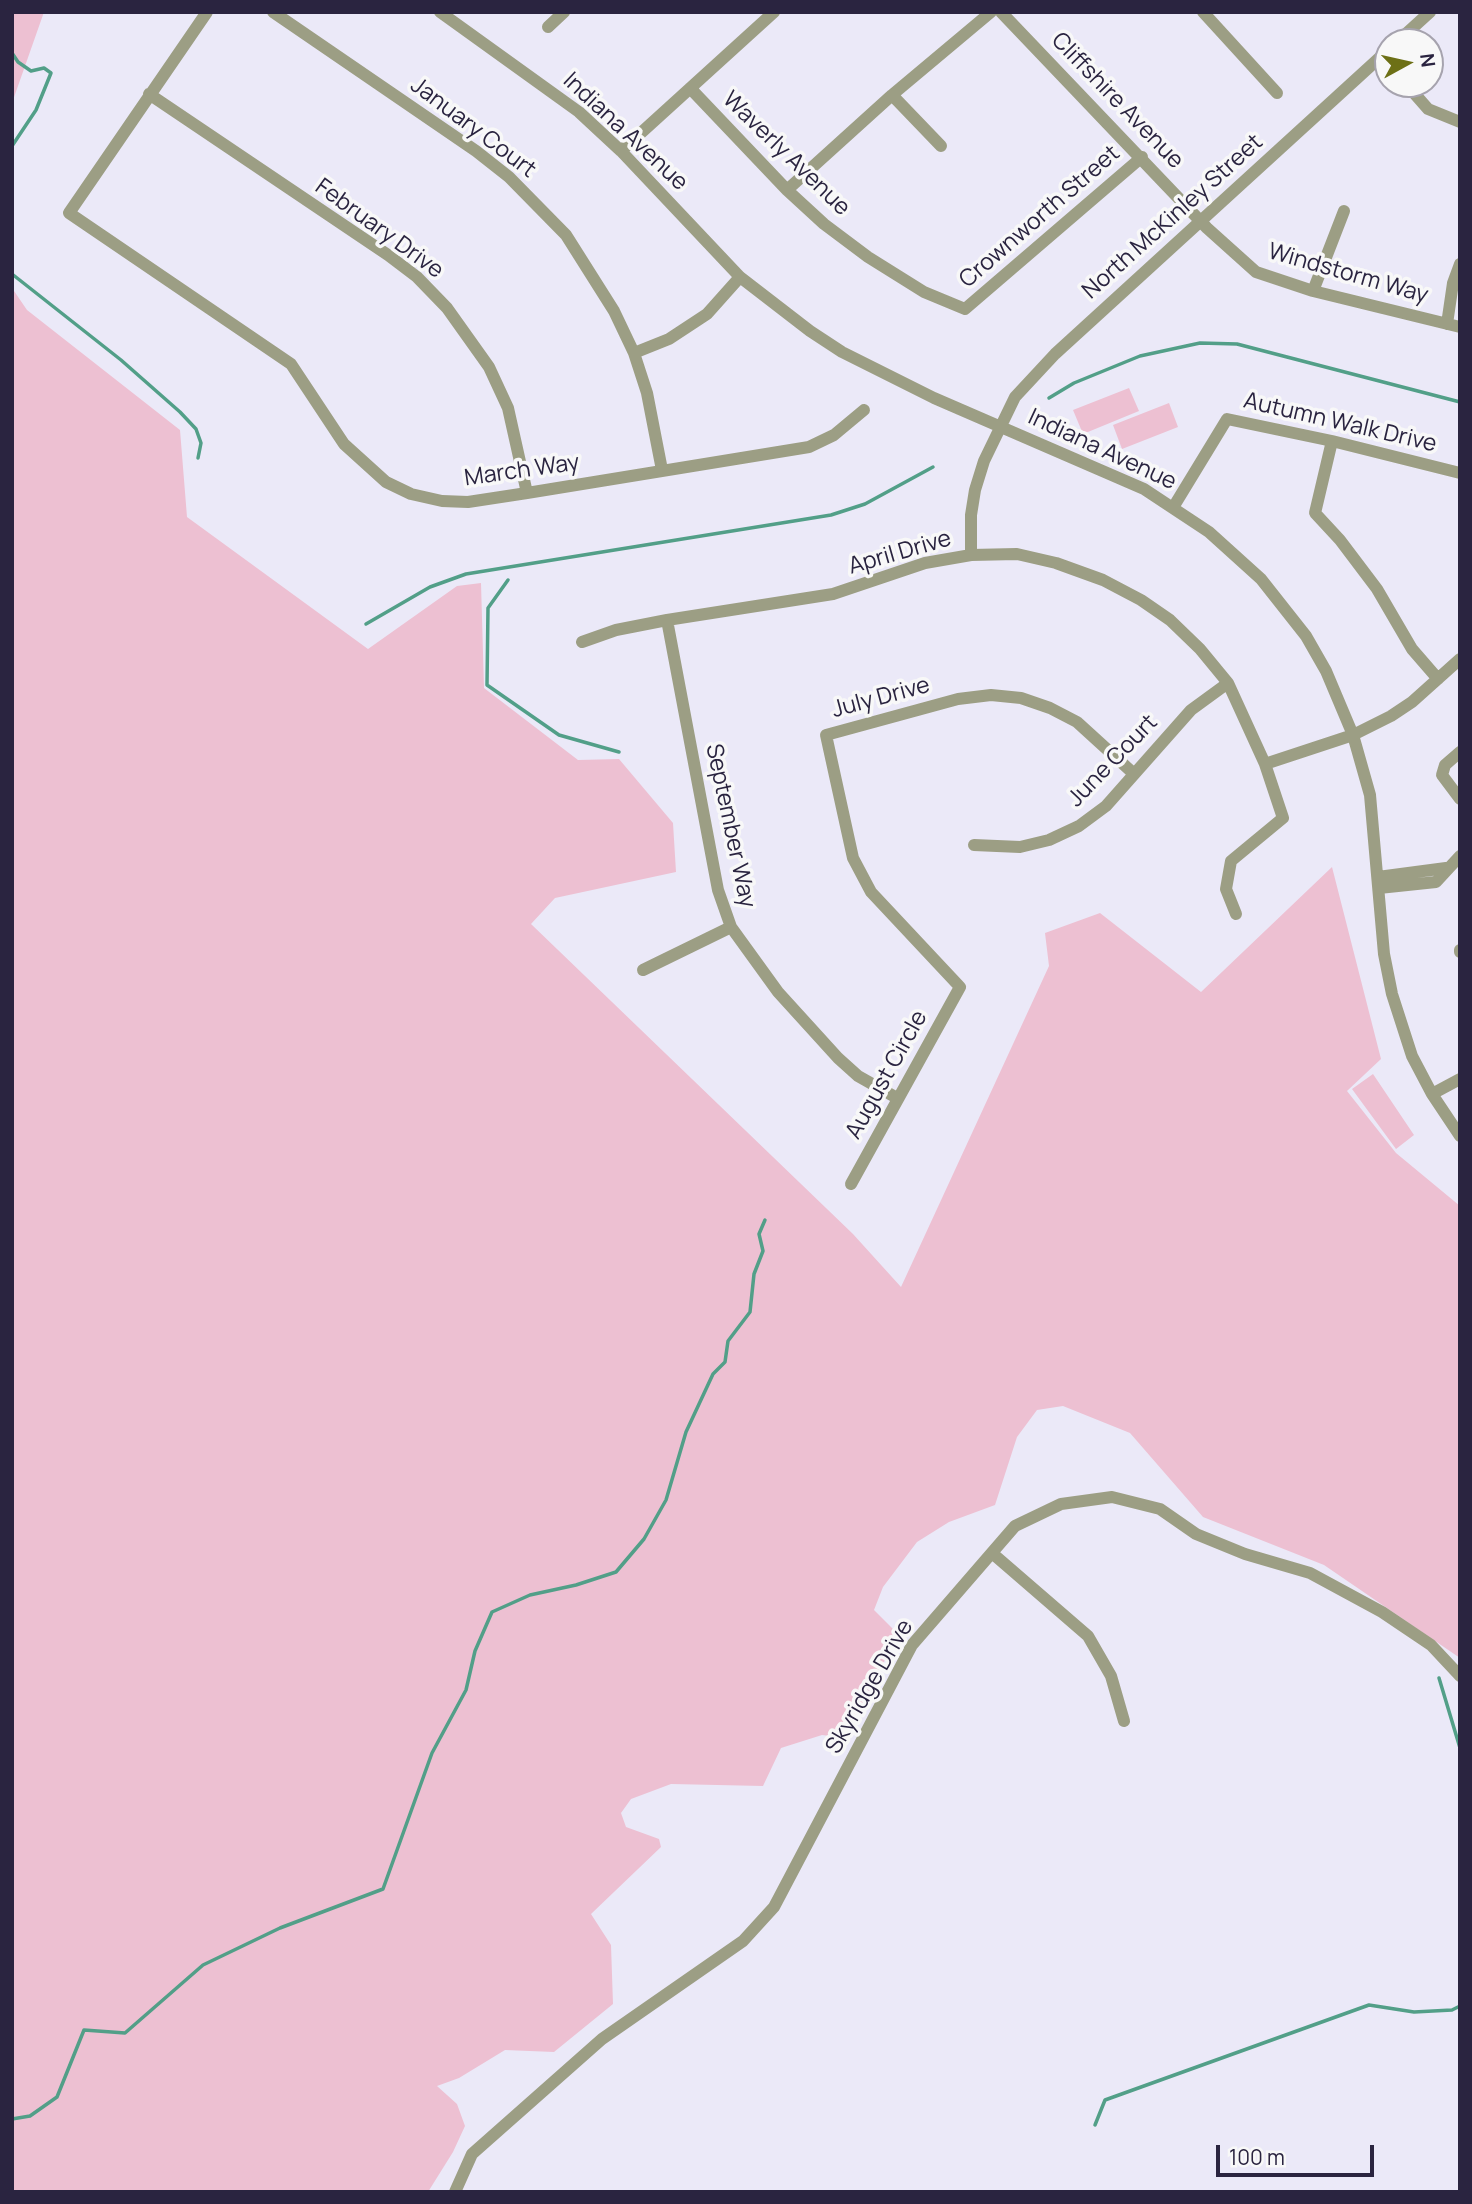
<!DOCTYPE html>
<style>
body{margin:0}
#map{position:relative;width:1472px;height:2204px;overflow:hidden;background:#ebe9f8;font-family:Manrope,sans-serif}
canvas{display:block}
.frame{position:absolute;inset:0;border:14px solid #2a2440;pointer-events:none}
.north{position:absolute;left:1374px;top:28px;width:70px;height:70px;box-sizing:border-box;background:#f8f8f8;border:2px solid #a6a3ae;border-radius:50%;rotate:82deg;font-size:19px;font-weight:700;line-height:28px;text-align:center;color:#2a2440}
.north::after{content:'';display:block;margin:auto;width:24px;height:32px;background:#6d7016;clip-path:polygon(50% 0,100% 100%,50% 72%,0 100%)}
.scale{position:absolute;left:1216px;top:2145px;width:158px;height:32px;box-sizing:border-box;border:4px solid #2a2440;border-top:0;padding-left:9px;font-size:21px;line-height:24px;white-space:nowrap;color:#2a2440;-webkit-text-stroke:5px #f8f8f8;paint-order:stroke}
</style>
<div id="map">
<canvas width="1472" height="2204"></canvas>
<div class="frame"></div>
<div class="north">N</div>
<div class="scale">100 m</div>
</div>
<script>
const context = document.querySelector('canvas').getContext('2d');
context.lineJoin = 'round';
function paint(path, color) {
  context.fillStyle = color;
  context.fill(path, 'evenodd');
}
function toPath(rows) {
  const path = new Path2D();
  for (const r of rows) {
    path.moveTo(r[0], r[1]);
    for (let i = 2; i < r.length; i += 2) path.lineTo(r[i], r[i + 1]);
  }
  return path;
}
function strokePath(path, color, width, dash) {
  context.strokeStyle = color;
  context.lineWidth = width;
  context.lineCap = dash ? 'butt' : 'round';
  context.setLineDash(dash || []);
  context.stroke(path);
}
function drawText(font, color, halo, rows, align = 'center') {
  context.font = font + ' Manrope,sans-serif';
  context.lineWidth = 7;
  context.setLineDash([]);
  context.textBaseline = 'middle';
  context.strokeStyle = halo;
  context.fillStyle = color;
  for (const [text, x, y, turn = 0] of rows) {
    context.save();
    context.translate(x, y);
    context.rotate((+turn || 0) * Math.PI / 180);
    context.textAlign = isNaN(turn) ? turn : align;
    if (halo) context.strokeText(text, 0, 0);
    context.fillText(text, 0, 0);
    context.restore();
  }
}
paint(toPath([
 [12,12,44,12,12,103],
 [12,288,27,310,180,430,187,517,368,649,457,586,481,583,484,688,578,760,619,759,673,823,676,872,555,898,531,924,853,1234,901,1287,1049,966,1045,933,1100,913,1201,992,1332,867,1381,1059,1347,1091,1396,1153,1460,1206,1460,1658,1324,1565,1203,1517,1130,1433,1063,1406,1037,1410,1017,1437,995,1505,949,1522,917,1542,883,1587,874,1610,898,1634,846,1738,822,1735,781,1748,763,1786,671,1784,631,1799,621,1813,626,1827,659,1839,661,1847,591,1914,611,1945,613,2004,554,2052,505,2050,459,2078,437,2086,457,2104,465,2126,453,2152,428,2192,12,2192],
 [1129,388,1139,411,1083,434,1073,410],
 [1169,403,1178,427,1122,449,1113,425],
 [1373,1074,1414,1135,1396,1149,1352,1089]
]), '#edc0d2');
strokePath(toPath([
 [12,53,18,62,31,71,44,68,51,73,36,110,12,146],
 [12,274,121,360,180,412,196,429,201,443,198,458],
 [1049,398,1074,383,1140,356,1200,343,1237,344,1460,402],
 [508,580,488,608,487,685,559,735,619,752],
 [366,624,430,587,466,574,831,515,865,504,933,467],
 [1439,1678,1460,1748],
 [12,2119,30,2116,57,2097,84,2030,125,2033,203,1965,280,1928,383,1889,432,1753,466,1690,475,1651,492,1612,530,1595,576,1585,616,1572,644,1539,666,1500,686,1432,713,1374,725,1362,728,1341,750,1312,754,1274,763,1251,759,1234,765,1220],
 [1095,2125,1105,2100,1369,2005,1414,2012,1452,2010,1460,2006]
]), '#529f88', 3.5);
strokePath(toPath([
 [207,12,69,213,291,364,344,444,386,482,411,494,442,501,468,502,527,493,809,447,834,435,864,410],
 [273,12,476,151,509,177,566,235,614,311,634,353,647,393,662,470],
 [440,12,579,112,621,151,740,277,810,331,842,352,934,398,1144,489,1209,532,1261,579,1306,636,1326,671,1353,735,1370,795,1384,954,1392,994,1412,1056,1432,1094,1460,1136],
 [1001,12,1207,228,1256,272,1313,291,1460,327],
 [1203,12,1277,93],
 [548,27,564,12],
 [1397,42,1430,12],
 [1406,84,1428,109,1460,122],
 [690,88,787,190,824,224,868,257,924,292,965,309,1142,157],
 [149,94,388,255,417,277,447,308,489,367,508,408,527,493],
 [892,95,941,146],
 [621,151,774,12],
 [787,190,892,95,991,12],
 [1313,291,1344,211],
 [1447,324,1453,283,1460,264],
 [634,353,669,339,707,314,740,277],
 [1332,441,1315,513,1340,540,1377,589,1412,649,1438,679],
 [1174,506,1227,419,1332,441,1460,473],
 [971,555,971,515,975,490,984,461,1015,397,1055,354,1388,50],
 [667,620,718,890,731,927,778,992,838,1058,858,1076,897,1098],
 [582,642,616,630,667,620,833,594,925,563,971,555,1017,554,1056,563,1103,580,1141,600,1170,620,1200,649,1228,683,1265,764,1283,818,1231,861,1226,889,1236,914],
 [1460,752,1445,765,1442,775,1460,799],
 [1265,764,1353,735,1391,716,1412,702,1460,659],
 [974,845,1020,847,1049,840,1079,826,1106,806,1191,710,1228,683],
 [1378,877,1446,868],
 [1379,888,1436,882,1460,856],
 [1460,950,1460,952],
 [643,970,731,927],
 [1432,1094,1460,1079],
 [851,1184,960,987,871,892,853,858,826,735,958,699,991,695,1021,698,1050,708,1077,722,1133,773],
 [992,1553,1088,1636,1111,1676,1124,1721],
 [455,2192,472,2154,602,2039,743,1941,774,1907,912,1645,1015,1526,1061,1504,1112,1497,1160,1509,1196,1534,1245,1554,1310,1573,1382,1612,1431,1645,1460,1676]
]), '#9c9e84', 12);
drawText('23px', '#2a2440', '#f8f8f8', [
 ["Cliffshire Avenue",1117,101,46],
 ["January Court",473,128,37],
 ["Indiana Avenue",625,132,43],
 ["Waverly Avenue",786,154,44],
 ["Crownworth Street",1040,217,-41],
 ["North McKinley Street",1173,217,-42],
 ["February Drive",379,229,36],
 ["Windstorm Way",1348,274,16],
 ["Autumn Walk Drive",1340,423,13],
 ["Indiana Avenue",1102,450,25],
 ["March Way",522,471,-8],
 ["April Drive",900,553,-16],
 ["July Drive",881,698,-15],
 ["June Court",1113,761,-46],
 ["September Way",730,826,78],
 ["August Circle",887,1075,-61],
 ["Skyridge Drive",870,1687,-60]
]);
</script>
